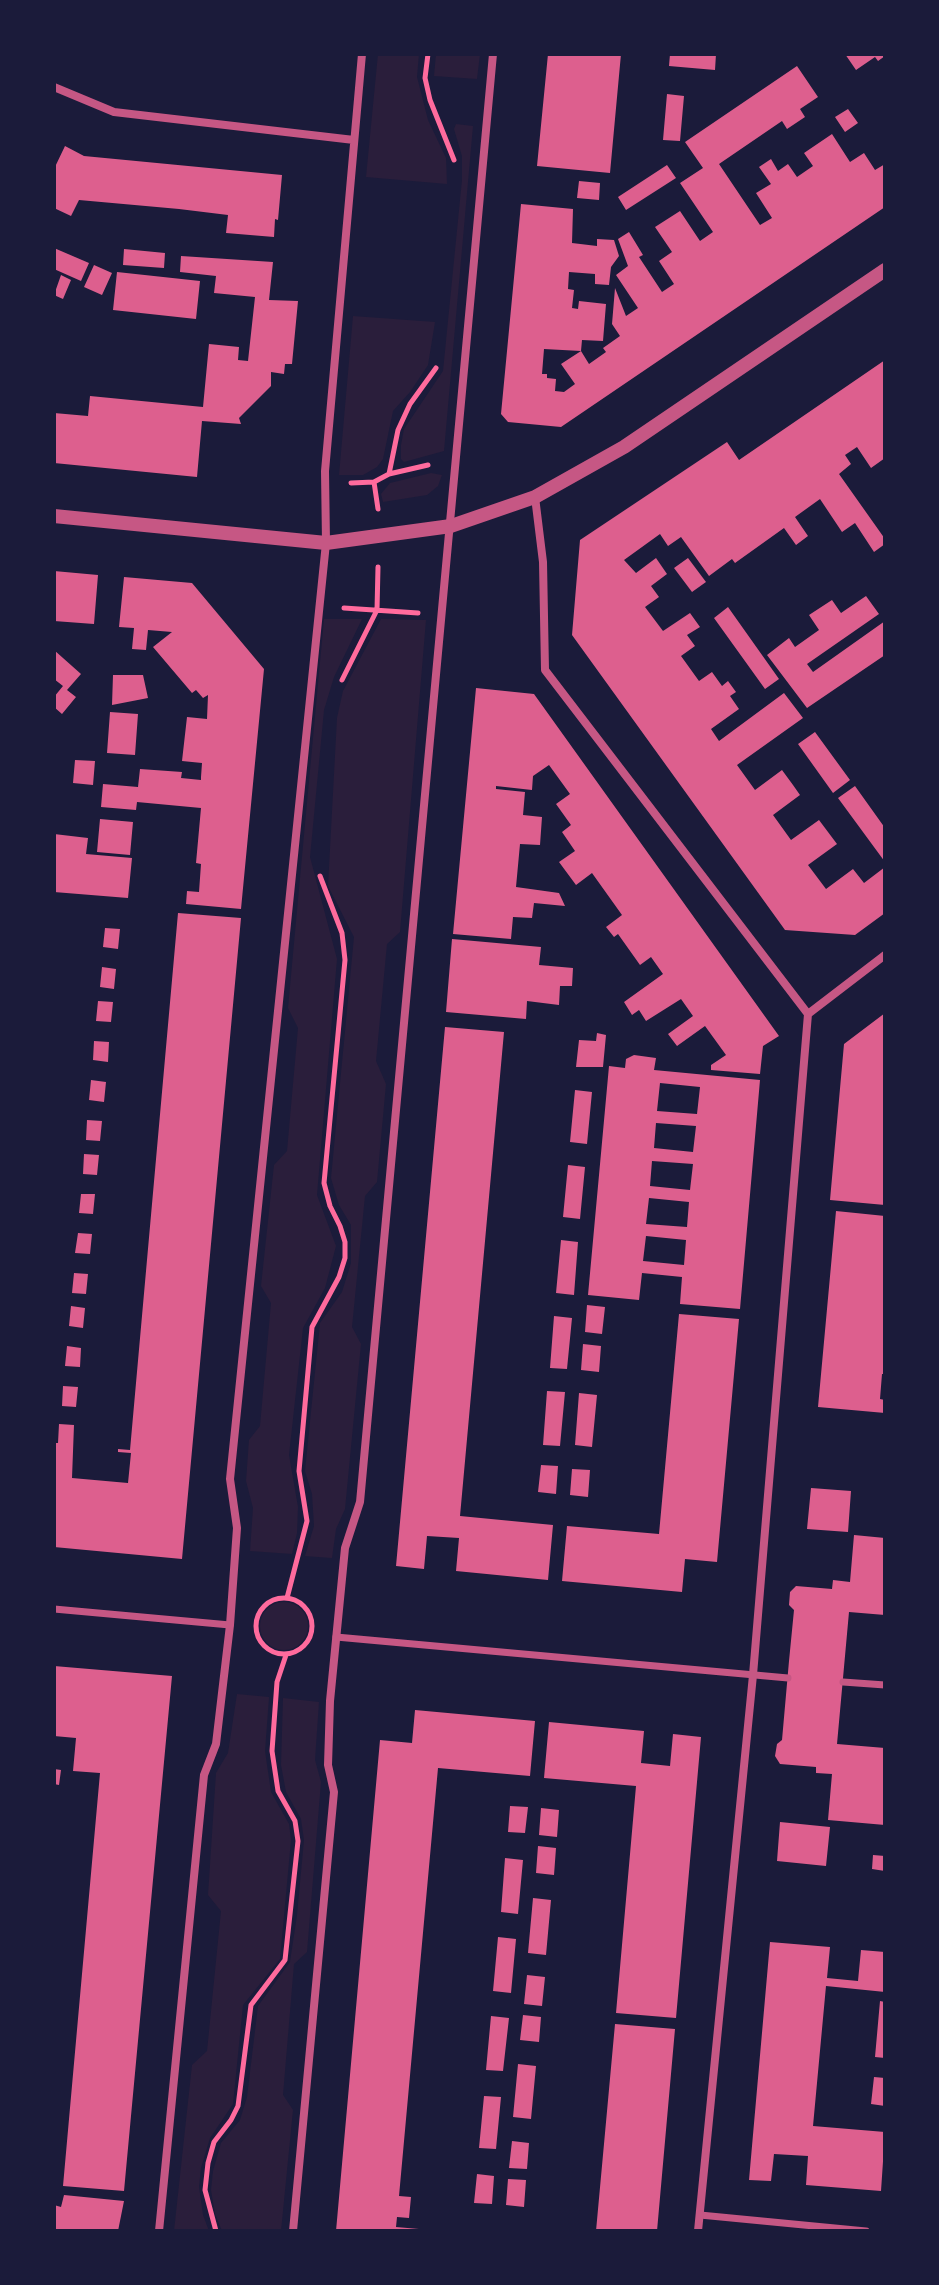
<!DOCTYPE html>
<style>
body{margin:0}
#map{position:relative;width:939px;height:2285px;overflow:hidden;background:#1b1b3a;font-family:Helvetica,sans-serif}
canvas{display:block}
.frame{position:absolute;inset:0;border:56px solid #1b1b3a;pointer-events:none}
</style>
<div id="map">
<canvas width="939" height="2285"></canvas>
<div class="frame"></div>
</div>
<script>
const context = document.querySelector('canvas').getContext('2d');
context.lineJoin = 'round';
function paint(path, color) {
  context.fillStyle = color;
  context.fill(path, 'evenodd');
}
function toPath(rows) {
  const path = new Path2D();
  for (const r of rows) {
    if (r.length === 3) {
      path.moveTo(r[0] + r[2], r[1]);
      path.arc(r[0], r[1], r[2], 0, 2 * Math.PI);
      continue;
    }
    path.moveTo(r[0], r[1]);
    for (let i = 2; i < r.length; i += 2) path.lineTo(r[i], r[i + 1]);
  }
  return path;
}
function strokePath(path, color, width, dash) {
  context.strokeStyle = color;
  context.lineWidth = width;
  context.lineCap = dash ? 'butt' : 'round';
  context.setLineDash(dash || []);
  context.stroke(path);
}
paint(toPath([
 [378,54,419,54,417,77,428,120,446,158,447,184,366,177],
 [436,54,480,54,477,79,434,76],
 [456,124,473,126,444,451,404,462,401,459,401,445,404,429,443,371,462,180,462,156,454,129],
 [353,316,435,322,428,365,410,392,393,411,383,459,377,467,363,475,339,475],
 [431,473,442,475,438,486,427,495,383,502,381,494,390,483],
 [324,619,362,619,334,677,324,710,310,857,337,959,317,1195,336,1246,325,1288,303,1328,289,1455,298,1507,297,1533,292,1554,250,1551,253,1508,246,1481,249,1440,260,1426,271,1303,261,1286,274,1165,287,1151,298,1028,288,1008],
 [381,619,426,620,400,932,387,944,376,1061,386,1084,377,1182,365,1196,352,1327,361,1344,345,1509,336,1529,332,1558,305,1556,314,1526,312,1494,305,1471,320,1323,342,1292,351,1263,351,1225,339,1205,331,1178,354,937,328,886,337,718,343,691],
 [284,1626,24],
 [237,1694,269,1697,265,1751,271,1792,289,1824,291,1840,280,1959,243,2005,233,2104,210,2138,201,2168,199,2187,203,2215,209,2231,174,2231,192,2065,207,2051,221,1911,208,1895,216,1773,228,1753],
 [283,1698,319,1702,315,1760,321,1782,307,1952,294,1964,283,2095,293,2110,281,2231,222,2231,215,2214,211,2190,213,2171,221,2143,240,2120,247,2097,258,2006,290,1962,297,1915,304,1840,301,1819,286,1792,281,1765]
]), '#2a1e3b');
paint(toPath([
 [548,54,621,54,610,173,537,166],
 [670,54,716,54,715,70,669,66],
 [845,54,885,54,885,56,878,61,875,57,856,70],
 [797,66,818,97,800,109,805,117,787,129,782,121,719,164,760,225,772,218,756,193,771,184,759,167,771,159,778,171,788,164,797,177,813,166,804,153,832,134,850,162,864,153,875,170,885,164,885,207,561,427,508,422,501,414,521,204,573,209,572,243,597,246,597,239,614,240,619,256,611,267,609,285,595,284,595,274,569,272,568,289,574,290,572,308,578,309,579,301,606,304,603,341,582,340,581,351,544,349,542,374,547,374,547,378,556,379,555,391,564,392,575,384,561,364,581,351,589,364,606,352,603,348,620,336,612,324,615,288,626,316,638,308,616,275,628,266,618,239,629,232,643,255,639,257,662,292,674,284,659,261,672,252,655,227,680,211,700,241,713,232,680,183,703,168,685,142],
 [667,94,684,96,680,141,663,140],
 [848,109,858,123,845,132,835,117],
 [65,146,84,156,282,175,278,220,275,219,274,237,226,233,228,215,179,209,79,200,71,216,54,208,54,169],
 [667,165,676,178,626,210,618,197],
 [579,181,600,183,599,200,577,198],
 [54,248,89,263,81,281,54,269],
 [124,249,165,253,164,268,123,265],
 [181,256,273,262,269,300,298,301,292,364,285,364,284,374,271,372,271,386,239,418,241,424,202,421,197,477,54,463,54,413,88,416,90,396,203,407,209,344,239,347,238,360,248,361,255,297,214,293,216,276,180,272],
 [94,265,112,273,102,295,84,287],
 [117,272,200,281,196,319,113,310],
 [61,275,71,280,63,299,54,295],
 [885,360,885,458,871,468,857,447,845,455,851,464,839,474,885,539,885,544,874,552,855,523,842,532,820,499,795,517,808,536,796,545,784,528,735,563,732,559,709,576,681,537,668,546,660,534,624,560,636,573,656,558,667,574,651,586,659,597,645,607,663,631,690,613,700,627,687,635,695,646,681,656,699,681,712,672,722,686,728,681,736,692,730,696,739,709,711,729,719,741,784,693,803,718,737,765,755,790,782,770,793,785,800,795,773,815,791,840,819,820,837,844,808,865,826,889,853,869,864,883,885,867,885,913,855,935,785,930,572,635,580,540,727,442,739,460],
 [688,558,706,582,692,592,674,568],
 [54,571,98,575,94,624,54,621],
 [124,577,192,583,264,669,241,909,186,904,187,891,199,892,201,864,196,863,201,808,137,802,136,810,101,807,103,784,138,787,140,769,182,772,181,778,201,780,201,777,202,763,182,761,187,717,207,719,208,695,203,698,196,690,192,693,153,647,172,632,148,630,146,650,132,649,134,628,119,627],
 [866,596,879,614,807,664,813,672,885,621,885,655,807,708,767,655,789,638,795,647,819,630,809,615,832,600,841,613],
 [728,607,779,679,765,689,714,618],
 [54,650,81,674,67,690,76,697,62,714,54,707,54,697,63,686,54,679],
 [113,675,143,675,148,698,112,705],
 [476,688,534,694,779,1036,763,1046,760,1074,711,1070,711,1065,726,1055,705,1026,677,1046,668,1034,693,1016,681,999,646,1021,639,1010,632,1015,624,1002,663,974,651,957,640,965,618,934,614,937,606,927,622,915,592,873,576,885,559,862,575,851,562,832,571,825,556,804,570,794,549,765,533,776,532,790,496,786,496,789,525,792,523,815,542,817,540,845,520,844,516,887,559,893,565,906,534,903,532,918,513,917,511,939,453,934],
 [110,712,138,714,135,755,107,753],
 [815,732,850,780,833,793,798,744],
 [75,760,95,761,93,785,73,783],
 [855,786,885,828,883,830,885,862,838,798],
 [100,819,133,822,130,855,97,852],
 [54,834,88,838,86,854,132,858,128,898,54,892],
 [178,913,241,918,182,1559,54,1547,54,1443,58,1443,59,1424,74,1425,72,1478,128,1483,131,1453,118,1452,118,1449,130,1450],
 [105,928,120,929,118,949,103,947],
 [452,939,541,947,539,965,573,968,572,986,560,986,559,1005,527,1001,526,1019,446,1012],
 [102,967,116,969,114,989,100,987],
 [98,1001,113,1002,111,1022,96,1021],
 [885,1013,885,1205,830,1200,844,1044],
 [445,1027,504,1032,460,1516,553,1525,548,1580,456,1571,459,1538,427,1536,424,1569,396,1566],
 [597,1033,606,1035,603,1067,576,1067,579,1040,596,1041],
 [94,1041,109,1042,108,1062,93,1060],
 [634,1055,656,1058,654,1070,760,1080,740,1309,680,1304,682,1277,642,1273,639,1300,588,1295,609,1066,625,1068,626,1059],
 [660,1083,700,1087,697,1114,657,1111],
 [656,1123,696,1126,693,1152,654,1148],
 [652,1161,693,1164,690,1190,650,1186],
 [649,1198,689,1202,687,1227,646,1224],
 [646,1236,686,1240,684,1265,643,1261],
 [91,1080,106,1082,104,1102,89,1100],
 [575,1090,592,1092,587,1144,570,1142],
 [87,1120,102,1121,100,1141,86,1140],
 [84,1154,99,1155,97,1175,83,1174],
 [568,1165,585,1167,580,1219,563,1217],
 [81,1194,95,1194,93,1214,79,1213],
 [836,1211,885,1216,883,1363,885,1363,885,1374,882,1374,880,1399,885,1400,885,1413,818,1407],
 [78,1233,92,1234,90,1254,75,1253],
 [561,1240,578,1242,574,1295,556,1293],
 [74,1273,88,1274,86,1294,72,1293],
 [587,1305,605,1307,602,1334,585,1332],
 [71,1306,85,1308,83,1328,69,1326],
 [679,1314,739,1319,717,1562,685,1559,682,1592,562,1581,567,1526,659,1534],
 [554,1316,572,1318,567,1369,550,1368],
 [583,1344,601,1346,599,1372,581,1370],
 [67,1346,81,1348,80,1367,65,1366],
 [63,1386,78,1387,76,1407,62,1406],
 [547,1391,565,1392,560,1446,543,1445],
 [579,1393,597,1395,592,1447,575,1445],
 [541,1465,558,1466,556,1494,538,1492],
 [572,1469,590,1470,588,1497,570,1495],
 [811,1488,851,1491,848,1532,807,1529],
 [854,1535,885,1538,885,1615,849,1612,837,1744,885,1748,885,1825,828,1820,832,1774,816,1773,816,1767,780,1764,775,1756,777,1744,782,1740,789,1661,794,1610,789,1605,790,1592,796,1586,832,1589,833,1580,850,1582],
 [54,1666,172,1676,124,2191,63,2186,100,1773,73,1771,76,1738,54,1736],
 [415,1710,535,1721,530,1776,438,1768,399,2196,411,2197,409,2218,397,2217,396,2227,419,2229,419,2231,336,2231,380,1740,412,1743],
 [549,1722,644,1731,641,1763,670,1766,673,1734,701,1737,676,2018,616,2013,636,1786,544,1778],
 [54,1769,61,1770,59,1785,54,1784],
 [510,1806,528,1807,525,1833,508,1832],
 [541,1808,559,1810,557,1837,539,1835],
 [780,1822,830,1827,826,1866,777,1861],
 [538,1846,556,1848,554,1875,536,1873],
 [873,1855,885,1856,885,1871,872,1869],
 [505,1858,523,1860,518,1914,501,1912],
 [533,1898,551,1900,546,1955,528,1953],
 [498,1937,516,1939,511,1993,493,1991],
 [770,1942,830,1947,827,1978,858,1981,861,1950,885,1952,885,1992,826,1986,813,2126,885,2132,881,2191,806,2185,808,2156,774,2154,771,2181,749,2180],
 [527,1975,545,1977,542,2006,524,2004],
 [880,2001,885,2002,885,2058,875,2057],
 [523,2015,541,2017,539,2042,520,2040],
 [491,2016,509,2018,503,2071,486,2070],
 [615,2024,675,2029,657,2231,596,2231],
 [518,2064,536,2066,531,2119,513,2117],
 [874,2077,885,2078,885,2106,871,2104],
 [484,2096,501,2097,496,2149,479,2148],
 [512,2141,529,2143,527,2169,509,2168],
 [477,2174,494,2176,492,2204,474,2203],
 [508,2179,526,2180,524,2207,506,2205],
 [64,2195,124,2201,118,2231,54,2231,54,2205,61,2207]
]), '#dd5f8e');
strokePath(toPath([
 [428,54,425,78,430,100,454,160],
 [389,474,428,465],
 [351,483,374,482],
 [378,509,374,482,389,474,398,430,410,404,436,368],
 [344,608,418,613],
 [342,680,377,610,378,567],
 [284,1626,28],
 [287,1598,307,1521,299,1471,312,1327,339,1277,345,1258,345,1242,340,1226,330,1206,324,1183,345,960,342,933,320,876],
 [216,2231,205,2190,208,2163,214,2142,231,2120,238,2106,251,2005,285,1960,298,1841,295,1821,278,1791,272,1751,277,1682,286,1655]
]), '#ff6b9d', 5);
strokePath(toPath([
 [54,1609,230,1625],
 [336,1637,788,1678],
 [843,1682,885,1685],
 [700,2215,866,2231]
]), '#c65784', 7);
strokePath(toPath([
 [54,87,114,112,354,140],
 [535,497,543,562,545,670,808,1014,753,1675,698,2231],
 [808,1014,885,955],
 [159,2231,204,1775,216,1744,230,1625,237,1528,230,1479,326,543,325,471,362,54],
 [293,2231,334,1792,328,1765,330,1701,345,1548,360,1502,493,54]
]), '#c65784', 8);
strokePath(toPath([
 [54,516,326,543,451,526,535,497,624,447,885,270]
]), '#c65784', 14);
</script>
